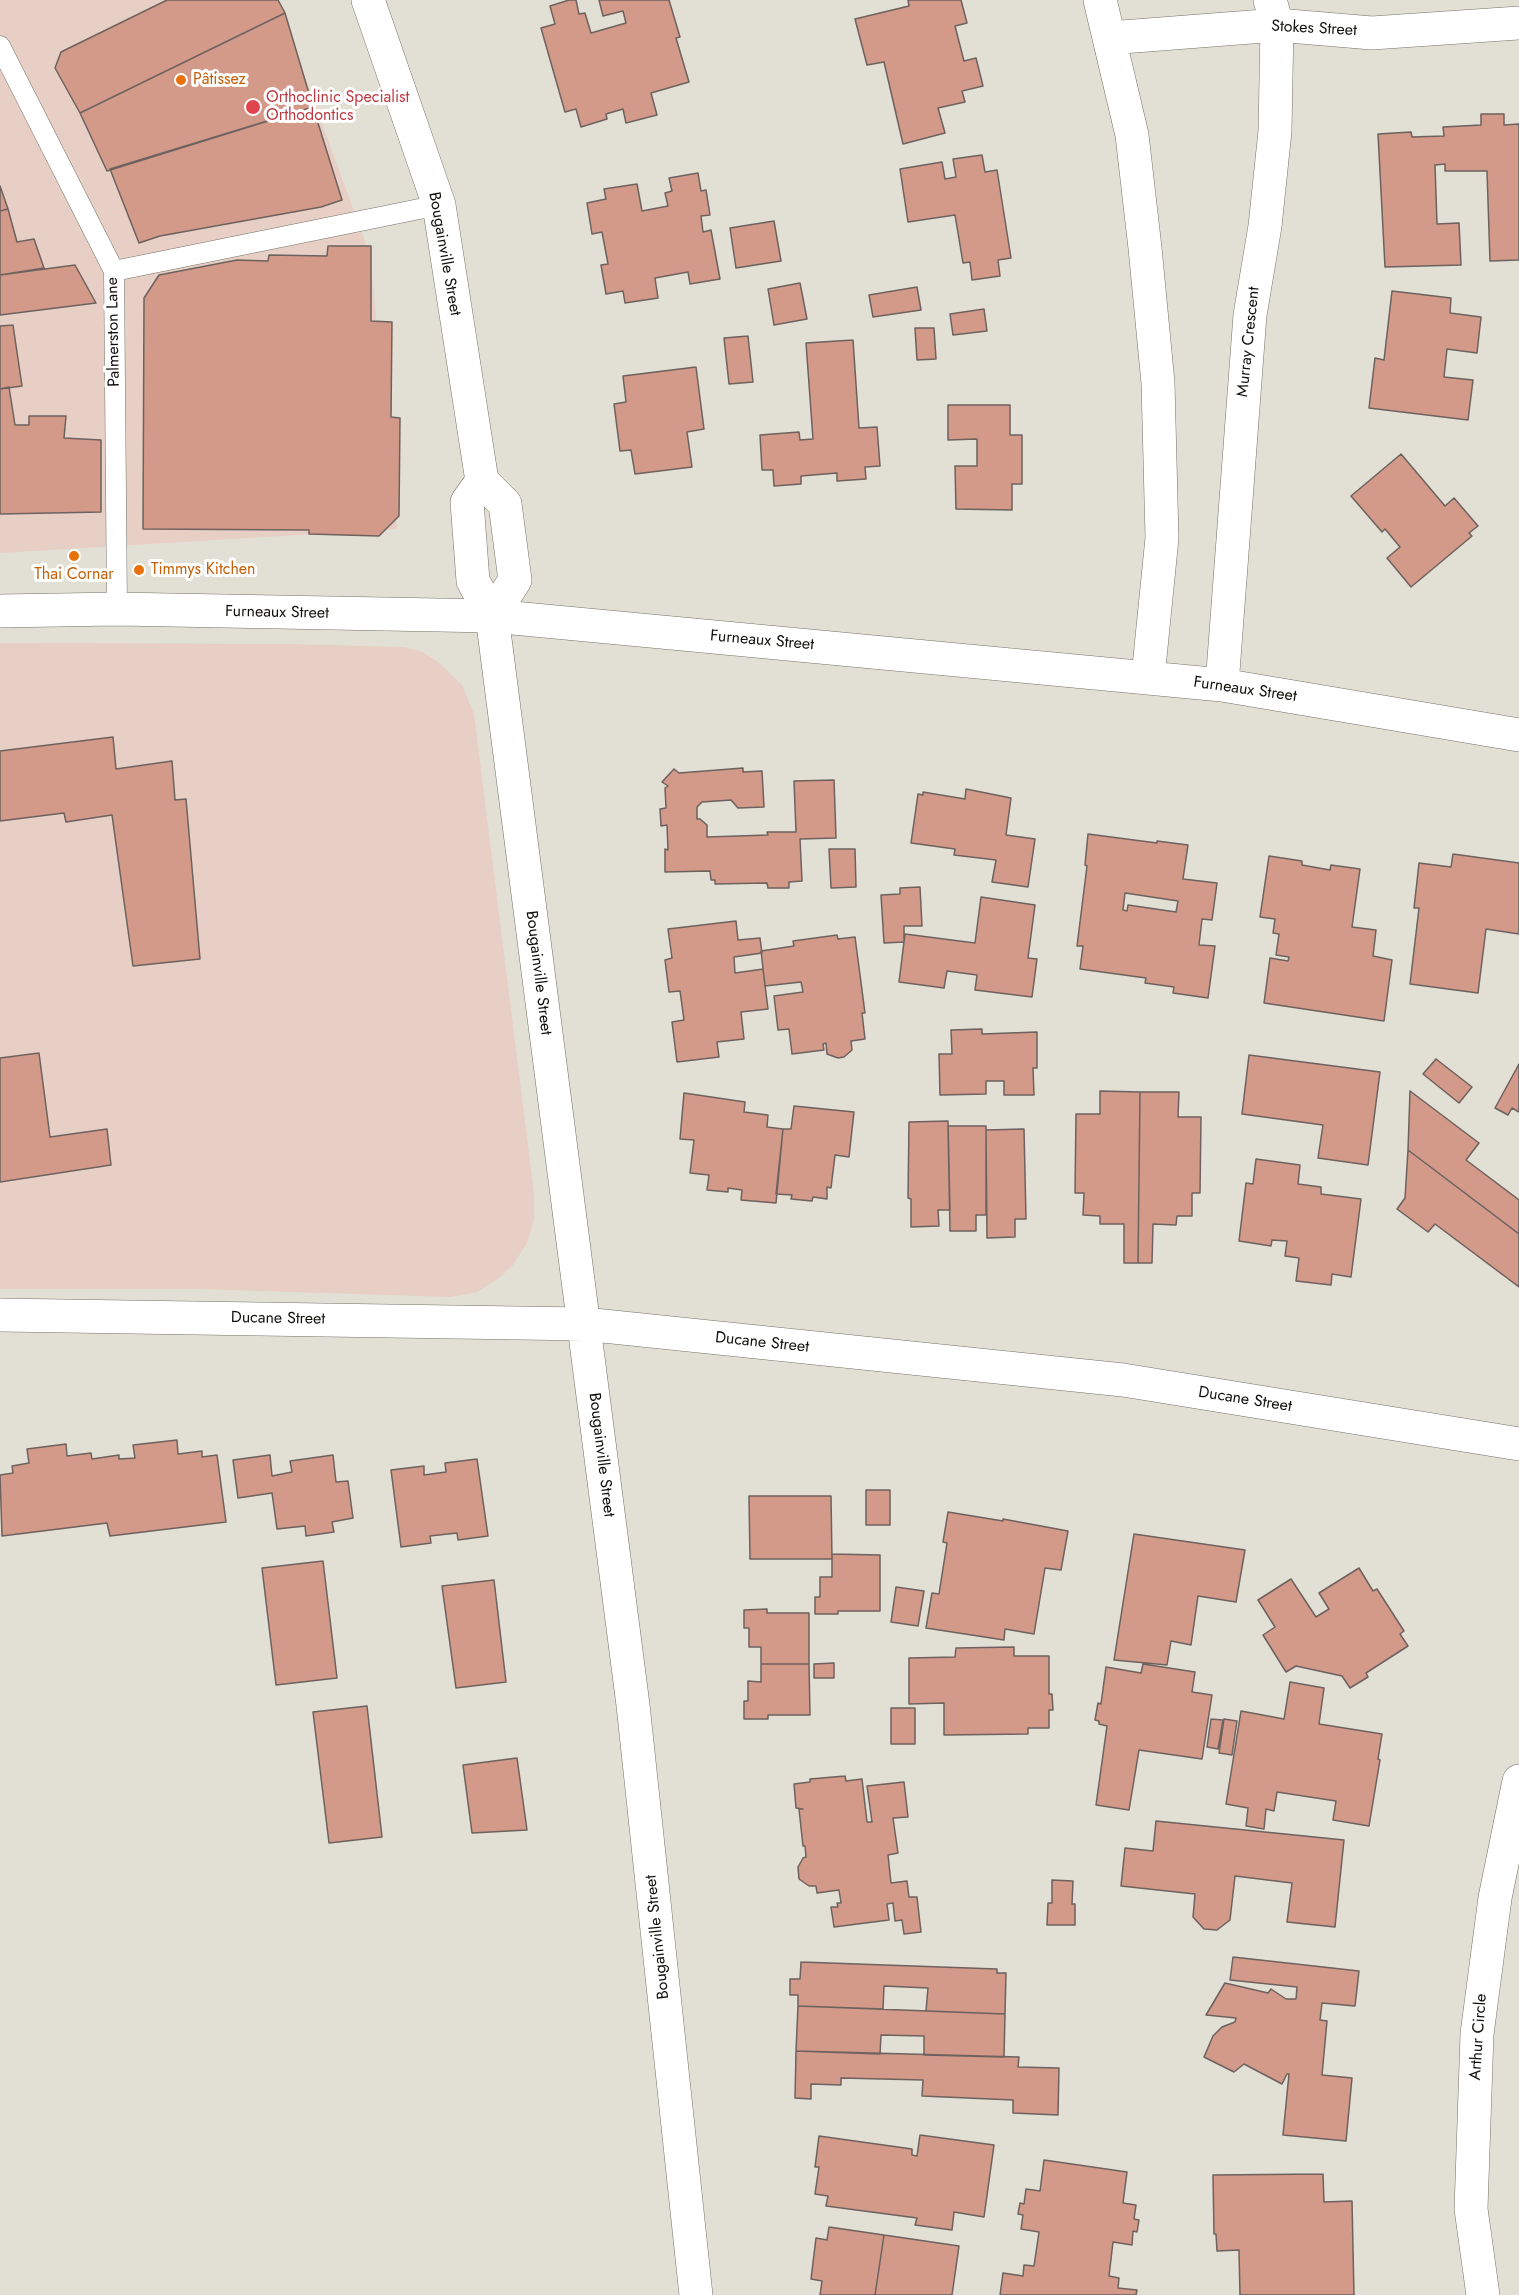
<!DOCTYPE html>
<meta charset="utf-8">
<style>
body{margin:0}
canvas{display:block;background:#e2dfd4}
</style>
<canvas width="1519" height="2295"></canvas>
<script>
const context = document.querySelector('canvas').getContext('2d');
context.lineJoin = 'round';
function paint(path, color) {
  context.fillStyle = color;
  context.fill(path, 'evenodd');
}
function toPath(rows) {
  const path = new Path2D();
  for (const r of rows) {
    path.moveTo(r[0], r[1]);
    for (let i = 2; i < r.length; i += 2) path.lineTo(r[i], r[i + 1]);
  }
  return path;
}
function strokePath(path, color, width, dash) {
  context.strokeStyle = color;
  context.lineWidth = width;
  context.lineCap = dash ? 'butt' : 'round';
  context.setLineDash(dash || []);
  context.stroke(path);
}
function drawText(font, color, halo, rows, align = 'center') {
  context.font = font + ' Jost,sans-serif';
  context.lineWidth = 6;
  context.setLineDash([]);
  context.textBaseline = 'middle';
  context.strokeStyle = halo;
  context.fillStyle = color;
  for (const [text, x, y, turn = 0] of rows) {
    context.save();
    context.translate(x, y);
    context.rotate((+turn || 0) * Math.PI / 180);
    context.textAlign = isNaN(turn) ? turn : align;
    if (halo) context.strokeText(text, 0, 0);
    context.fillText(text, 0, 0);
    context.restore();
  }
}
paint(toPath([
 [0,0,277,0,370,255,397,529,0,553],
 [0,643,290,644,404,647,420,651,437,661,462,685,474,714,534,1193,534,1220,527,1243,513,1265,499,1278,477,1292,451,1297,197,1289,0,1289]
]), '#e7cfc5');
const building = toPath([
 [167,0,278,0,285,13,80,113,55,68,61,52,167,0],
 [569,0,576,0,579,14,585,13,591,33,626,23,623,11,603,16,599,0,669,0,680,37,676,38,689,82,651,93,657,115,626,123,623,109,606,114,607,119,581,127,576,109,565,112,541,28,555,24,550,6,569,0],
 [908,0,961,0,967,23,955,26,964,61,976,58,983,86,962,91,965,102,938,108,945,133,903,144,884,62,867,65,855,19,909,6,908,0],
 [285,13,313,107,107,171,80,113,285,13],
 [313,107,342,200,321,207,160,236,139,243,110,169,313,107],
 [1481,114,1504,114,1504,125,1519,124,1519,260,1490,261,1487,171,1445,171,1445,164,1435,165,1437,224,1459,223,1461,265,1385,267,1378,134,1411,132,1412,137,1444,136,1443,127,1481,125,1481,114],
 [982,155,985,172,997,170,1011,258,998,260,1000,276,972,280,970,262,963,263,955,215,908,222,900,169,942,162,945,179,956,177,953,159,982,155],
 [698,173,701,191,706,190,710,215,701,216,703,232,711,230,720,279,690,284,688,272,655,278,658,298,625,303,623,291,606,294,601,265,608,264,602,232,592,234,587,203,606,199,604,189,637,184,642,211,668,206,665,193,672,191,669,178,698,173],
 [0,186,8,209,0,211,0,186],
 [8,209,17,242,34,239,44,268,0,275,0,211,8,209],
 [774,221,781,261,736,268,730,228,774,221],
 [328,246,371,246,371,321,392,322,391,417,400,418,399,516,379,536,309,534,309,530,143,529,144,298,159,275,237,260,268,261,269,255,327,256,328,246],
 [75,265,96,303,0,315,0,275,75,265],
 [800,283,807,319,774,325,768,289,800,283],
 [917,287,921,310,873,317,869,295,917,287],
 [1392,291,1451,298,1450,313,1481,317,1477,353,1447,349,1444,377,1473,380,1468,420,1369,408,1375,358,1384,360,1392,291],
 [984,309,987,331,953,335,950,314,984,309],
 [13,325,22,386,0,389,0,326,13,325],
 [915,328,934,328,936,359,917,360,915,328],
 [748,336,753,382,729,384,724,338,748,336],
 [853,340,859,428,877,427,880,466,865,467,866,479,837,481,837,473,801,476,801,484,774,486,773,470,762,470,760,435,799,432,800,440,813,439,806,343,853,340],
 [696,367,704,429,687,432,692,467,635,474,631,450,620,451,614,404,626,402,623,376,696,367],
 [9,387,15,425,29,425,29,416,66,416,64,438,101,440,101,512,0,514,0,389,9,387],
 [948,405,1010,405,1010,435,1022,435,1022,484,1012,484,1012,510,956,509,955,466,977,466,977,439,948,440,948,405],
 [1401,454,1445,506,1454,498,1478,526,1469,533,1472,536,1411,587,1387,558,1400,547,1385,529,1382,532,1351,496,1401,454],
 [113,737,116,769,172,761,175,800,186,799,200,959,133,966,112,815,66,822,64,813,0,821,0,751,113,737],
 [743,768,743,772,762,771,764,807,738,808,731,800,702,802,697,807,697,819,700,819,707,825,707,837,768,835,767,832,796,832,794,781,834,780,836,838,800,839,802,881,789,882,789,888,768,888,767,883,715,884,715,880,711,880,710,871,665,872,665,849,668,850,667,825,661,826,660,809,666,808,665,788,668,786,662,782,674,769,679,773,743,768],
 [966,789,1011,798,1006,835,1035,839,1028,887,992,882,996,860,954,855,955,849,911,843,918,794,923,795,923,792,965,799,966,789],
 [1088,834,1157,843,1157,841,1188,845,1183,879,1217,883,1212,920,1202,919,1199,945,1215,946,1208,998,1173,993,1174,987,1145,983,1146,978,1080,969,1083,946,1077,946,1087,866,1085,865,1088,834],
 [1125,893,1178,901,1176,912,1128,905,1127,911,1123,910,1125,893],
 [829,849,855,849,856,887,831,888,829,849],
 [1453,854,1519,863,1519,934,1486,929,1478,993,1410,984,1419,908,1414,908,1419,863,1451,867,1453,854],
 [1269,856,1302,861,1302,865,1330,870,1331,865,1360,869,1352,927,1376,930,1373,956,1392,960,1384,1021,1264,1003,1270,958,1288,961,1289,957,1276,955,1279,934,1273,933,1275,919,1260,917,1269,856],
 [920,887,922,926,904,926,904,942,884,943,881,895,900,894,900,888,920,887],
 [981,897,1035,905,1028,958,1037,959,1032,997,975,990,977,975,947,971,944,988,899,982,905,934,975,943,981,897],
 [736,921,738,940,760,938,762,953,734,957,735,973,763,969,768,1009,741,1012,744,1039,717,1042,719,1057,677,1062,672,1022,684,1020,680,991,669,992,665,960,672,958,668,929,736,921],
 [837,935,838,939,855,937,865,1013,862,1013,865,1039,851,1041,852,1050,844,1057,838,1058,827,1054,826,1043,823,1044,824,1050,792,1054,789,1029,778,1030,774,996,803,992,801,982,765,986,761,951,794,946,793,941,837,935],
 [982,1029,982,1034,1037,1032,1037,1068,1033,1068,1034,1095,1004,1095,1004,1081,986,1081,986,1094,940,1095,939,1054,952,1054,951,1030,982,1029],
 [39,1053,50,1137,107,1129,111,1165,0,1182,0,1058,39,1053],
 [1249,1055,1380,1072,1368,1165,1318,1158,1323,1125,1242,1114,1249,1055],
 [1436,1059,1472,1087,1459,1103,1423,1074,1436,1059],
 [1519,1064,1519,1112,1512,1108,1508,1115,1495,1108,1519,1064],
 [1100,1091,1140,1092,1138,1263,1124,1263,1124,1224,1100,1224,1100,1216,1083,1215,1084,1193,1075,1193,1076,1114,1100,1114,1100,1091],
 [1410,1091,1479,1143,1466,1160,1519,1200,1519,1234,1408,1150,1410,1091],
 [1140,1092,1179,1092,1178,1117,1201,1117,1200,1193,1192,1193,1192,1216,1177,1216,1176,1225,1153,1224,1152,1263,1138,1263,1140,1092],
 [684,1093,745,1102,744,1112,768,1115,767,1127,783,1129,776,1203,741,1200,742,1190,728,1188,728,1192,707,1190,709,1175,690,1173,694,1140,680,1139,684,1093],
 [794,1106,854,1112,849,1157,835,1155,831,1188,827,1187,827,1199,813,1197,812,1201,791,1199,792,1195,776,1194,783,1129,791,1129,794,1106],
 [948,1121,950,1210,938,1210,939,1226,911,1227,911,1199,908,1198,909,1122,948,1121],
 [948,1126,986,1126,986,1215,976,1215,976,1231,950,1231,948,1126],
 [1024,1129,1026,1219,1015,1219,1015,1237,987,1238,986,1130,1024,1129],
 [1408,1150,1519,1234,1519,1287,1435,1224,1428,1232,1397,1209,1405,1198,1408,1150],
 [1256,1159,1300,1165,1298,1184,1321,1187,1321,1194,1361,1199,1351,1277,1332,1274,1331,1285,1296,1281,1299,1258,1285,1256,1287,1241,1272,1240,1271,1246,1239,1241,1246,1183,1253,1184,1256,1159],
 [177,1440,178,1454,202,1451,202,1457,217,1455,226,1522,110,1536,107,1523,2,1536,0,1475,13,1473,12,1466,29,1463,27,1449,66,1444,67,1456,91,1453,92,1459,119,1455,119,1459,135,1458,133,1445,177,1440],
 [270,1455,272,1476,292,1472,290,1461,333,1455,336,1482,348,1481,353,1518,332,1522,334,1532,306,1536,305,1526,277,1529,272,1493,238,1498,233,1460,270,1455],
 [477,1459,488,1536,458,1540,457,1533,430,1536,431,1543,401,1547,391,1470,424,1466,424,1475,446,1472,445,1463,477,1459],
 [866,1490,890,1490,890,1525,866,1525,866,1490],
 [749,1496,831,1496,832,1559,750,1559,749,1496],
 [948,1512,1003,1521,1003,1519,1068,1531,1061,1570,1045,1568,1034,1634,1005,1629,1004,1640,926,1628,932,1593,939,1594,947,1543,943,1542,948,1512],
 [1134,1534,1245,1550,1236,1602,1198,1596,1191,1645,1171,1641,1167,1665,1114,1660,1134,1534],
 [832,1554,880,1555,880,1611,838,1611,838,1614,815,1614,815,1597,820,1597,820,1577,832,1577,832,1554],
 [323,1561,337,1678,276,1685,262,1568,323,1561],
 [1359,1568,1373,1591,1377,1589,1404,1631,1400,1634,1408,1646,1366,1673,1368,1677,1350,1688,1342,1676,1296,1666,1286,1672,1263,1635,1275,1627,1258,1600,1291,1579,1316,1617,1329,1609,1319,1593,1359,1568],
 [494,1580,506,1682,456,1688,442,1586,494,1580],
 [896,1587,924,1591,918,1626,891,1622,896,1587],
 [767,1609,767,1613,809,1613,809,1664,761,1664,761,1647,749,1647,749,1628,744,1628,744,1610,767,1609],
 [1014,1647,1014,1656,1049,1656,1049,1694,1052,1694,1053,1710,1049,1710,1049,1728,1028,1728,1028,1734,944,1735,944,1703,909,1704,909,1658,955,1657,956,1648,1014,1647],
 [834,1663,834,1678,814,1678,814,1664,834,1663],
 [761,1664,809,1664,810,1715,768,1715,768,1719,744,1719,744,1701,748,1701,748,1681,761,1682,761,1664],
 [1143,1664,1195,1672,1192,1692,1212,1695,1202,1759,1139,1750,1129,1810,1096,1805,1107,1726,1099,1724,1099,1721,1095,1720,1098,1703,1101,1704,1106,1667,1141,1673,1143,1664],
 [1290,1682,1324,1688,1319,1724,1382,1734,1378,1759,1380,1760,1369,1826,1333,1820,1336,1801,1277,1792,1274,1811,1266,1809,1264,1829,1246,1826,1248,1808,1226,1804,1241,1711,1284,1719,1290,1682],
 [367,1706,382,1837,329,1843,313,1712,367,1706],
 [891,1708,915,1708,915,1744,891,1744,891,1708],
 [1211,1719,1223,1720,1218,1749,1207,1747,1211,1719],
 [1224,1719,1237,1721,1232,1755,1219,1753,1224,1719],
 [517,1758,527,1830,472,1833,463,1765,517,1758],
 [845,1776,846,1781,862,1779,867,1822,872,1822,867,1786,904,1782,908,1817,893,1818,898,1853,888,1855,891,1883,907,1881,909,1897,917,1897,921,1932,904,1934,902,1920,895,1921,893,1903,887,1904,889,1920,834,1927,831,1907,838,1907,837,1903,841,1903,839,1890,817,1893,816,1886,809,1886,799,1879,798,1867,803,1858,806,1857,805,1846,803,1846,799,1809,803,1809,796,1808,794,1784,810,1782,810,1779,845,1776],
 [1156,1821,1344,1840,1335,1927,1287,1922,1292,1883,1235,1876,1230,1920,1217,1930,1204,1929,1193,1917,1195,1894,1121,1886,1125,1848,1153,1851,1156,1821],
 [1052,1880,1073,1881,1072,1904,1075,1904,1075,1925,1047,1925,1048,1903,1052,1903,1052,1880],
 [1233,1957,1359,1971,1355,2006,1322,2003,1320,2020,1327,2021,1322,2075,1352,2078,1346,2141,1283,2135,1289,2074,1287,2074,1282,2084,1244,2064,1234,2072,1204,2057,1213,2036,1222,2027,1235,2022,1236,2018,1206,2015,1225,1983,1268,1993,1271,1989,1286,1999,1296,1999,1297,1987,1230,1980,1233,1957],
 [801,1962,997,1969,997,1973,1006,1973,1005,2014,926,2011,928,1988,884,1986,883,2009,798,2006,798,1995,790,1995,790,1979,800,1979,801,1962],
 [798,2006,1005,2014,1004,2057,924,2055,924,2036,881,2035,880,2054,796,2051,798,2006],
 [796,2051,1019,2057,1018,2067,1059,2068,1058,2115,1013,2113,1013,2100,922,2096,923,2080,841,2078,841,2085,811,2084,811,2099,795,2098,796,2051],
 [920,2135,994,2145,984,2217,954,2212,952,2230,915,2225,917,2218,826,2206,828,2196,815,2194,819,2167,815,2167,819,2136,912,2149,912,2155,917,2156,920,2135],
 [1044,2160,1127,2172,1123,2203,1136,2205,1134,2219,1139,2220,1137,2232,1133,2231,1132,2245,1113,2242,1109,2276,1119,2278,1118,2288,1137,2290,1136,2295,1000,2295,1003,2273,1023,2276,1024,2265,1034,2266,1039,2232,1021,2229,1023,2215,1018,2214,1020,2203,1024,2204,1026,2189,1040,2191,1044,2160],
 [1323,2174,1324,2202,1352,2201,1354,2295,1240,2295,1239,2250,1217,2251,1216,2234,1214,2234,1213,2175,1323,2174],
 [829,2227,884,2235,875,2295,820,2295,822,2281,811,2279,816,2238,827,2240,829,2227],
 [884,2235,959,2246,952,2295,875,2295,884,2235]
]);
paint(building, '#d39989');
strokePath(building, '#6d625f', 1.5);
const lane = toPath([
 [0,46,114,271,117,609],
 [114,271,439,205]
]);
const street = toPath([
 [368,0,439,205,482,481,505,504,515,580,492,616],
 [1100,0,1132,135,1145,248,1158,383,1162,538,1148,677],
 [1109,38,1277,25,1372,33,1519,23],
 [482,481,467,502,473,581,492,616,633,1705,696,2295],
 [0,611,117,609,492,616,1222,685,1519,735],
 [1222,685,1250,315,1265,226,1275,131,1277,25,1270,0],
 [0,1315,584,1324,1123,1380,1519,1444],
 [1483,2295,1471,2209,1477,2034,1495,1898,1519,1781]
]);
strokePath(lane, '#757268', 21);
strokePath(street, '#757268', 34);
strokePath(lane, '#fff', 20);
strokePath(street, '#fff', 33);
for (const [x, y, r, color] of [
 [181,80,6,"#e8710a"],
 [253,107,8,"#e0444e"],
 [74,556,6,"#e8710a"],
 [139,570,6,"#e8710a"]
]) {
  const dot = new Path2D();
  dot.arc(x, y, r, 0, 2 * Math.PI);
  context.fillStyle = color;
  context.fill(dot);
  strokePath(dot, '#fff', 2);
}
drawText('16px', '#0f0e0a', '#fff', [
 ["Stokes Street",1314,29,3],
 ["Bougainville Street",444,254,80],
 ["Palmerston Lane",114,332,-91],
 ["Murray Crescent",1249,342,-84],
 ["Furneaux Street",277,613,1],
 ["Furneaux Street",762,641,5],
 ["Furneaux Street",1245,690,8],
 ["Bougainville Street",538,973,83],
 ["Ducane Street",278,1319,1],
 ["Ducane Street",762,1343,6],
 ["Ducane Street",1245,1400,9],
 ["Bougainville Street",601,1455,83],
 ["Bougainville Street",658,1937,-96],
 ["Arthur Circle",1479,2037,-86]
]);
drawText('16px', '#c56008', '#fff', [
 ["Pâtissez",193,80],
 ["Timmys Kitchen",151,570],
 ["Thai Cornar",74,575,"center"]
], 'left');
drawText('16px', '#be3a42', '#fff', [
 ["Orthoclinic Specialist",266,98],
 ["Orthodontics",266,116]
], 'left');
</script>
